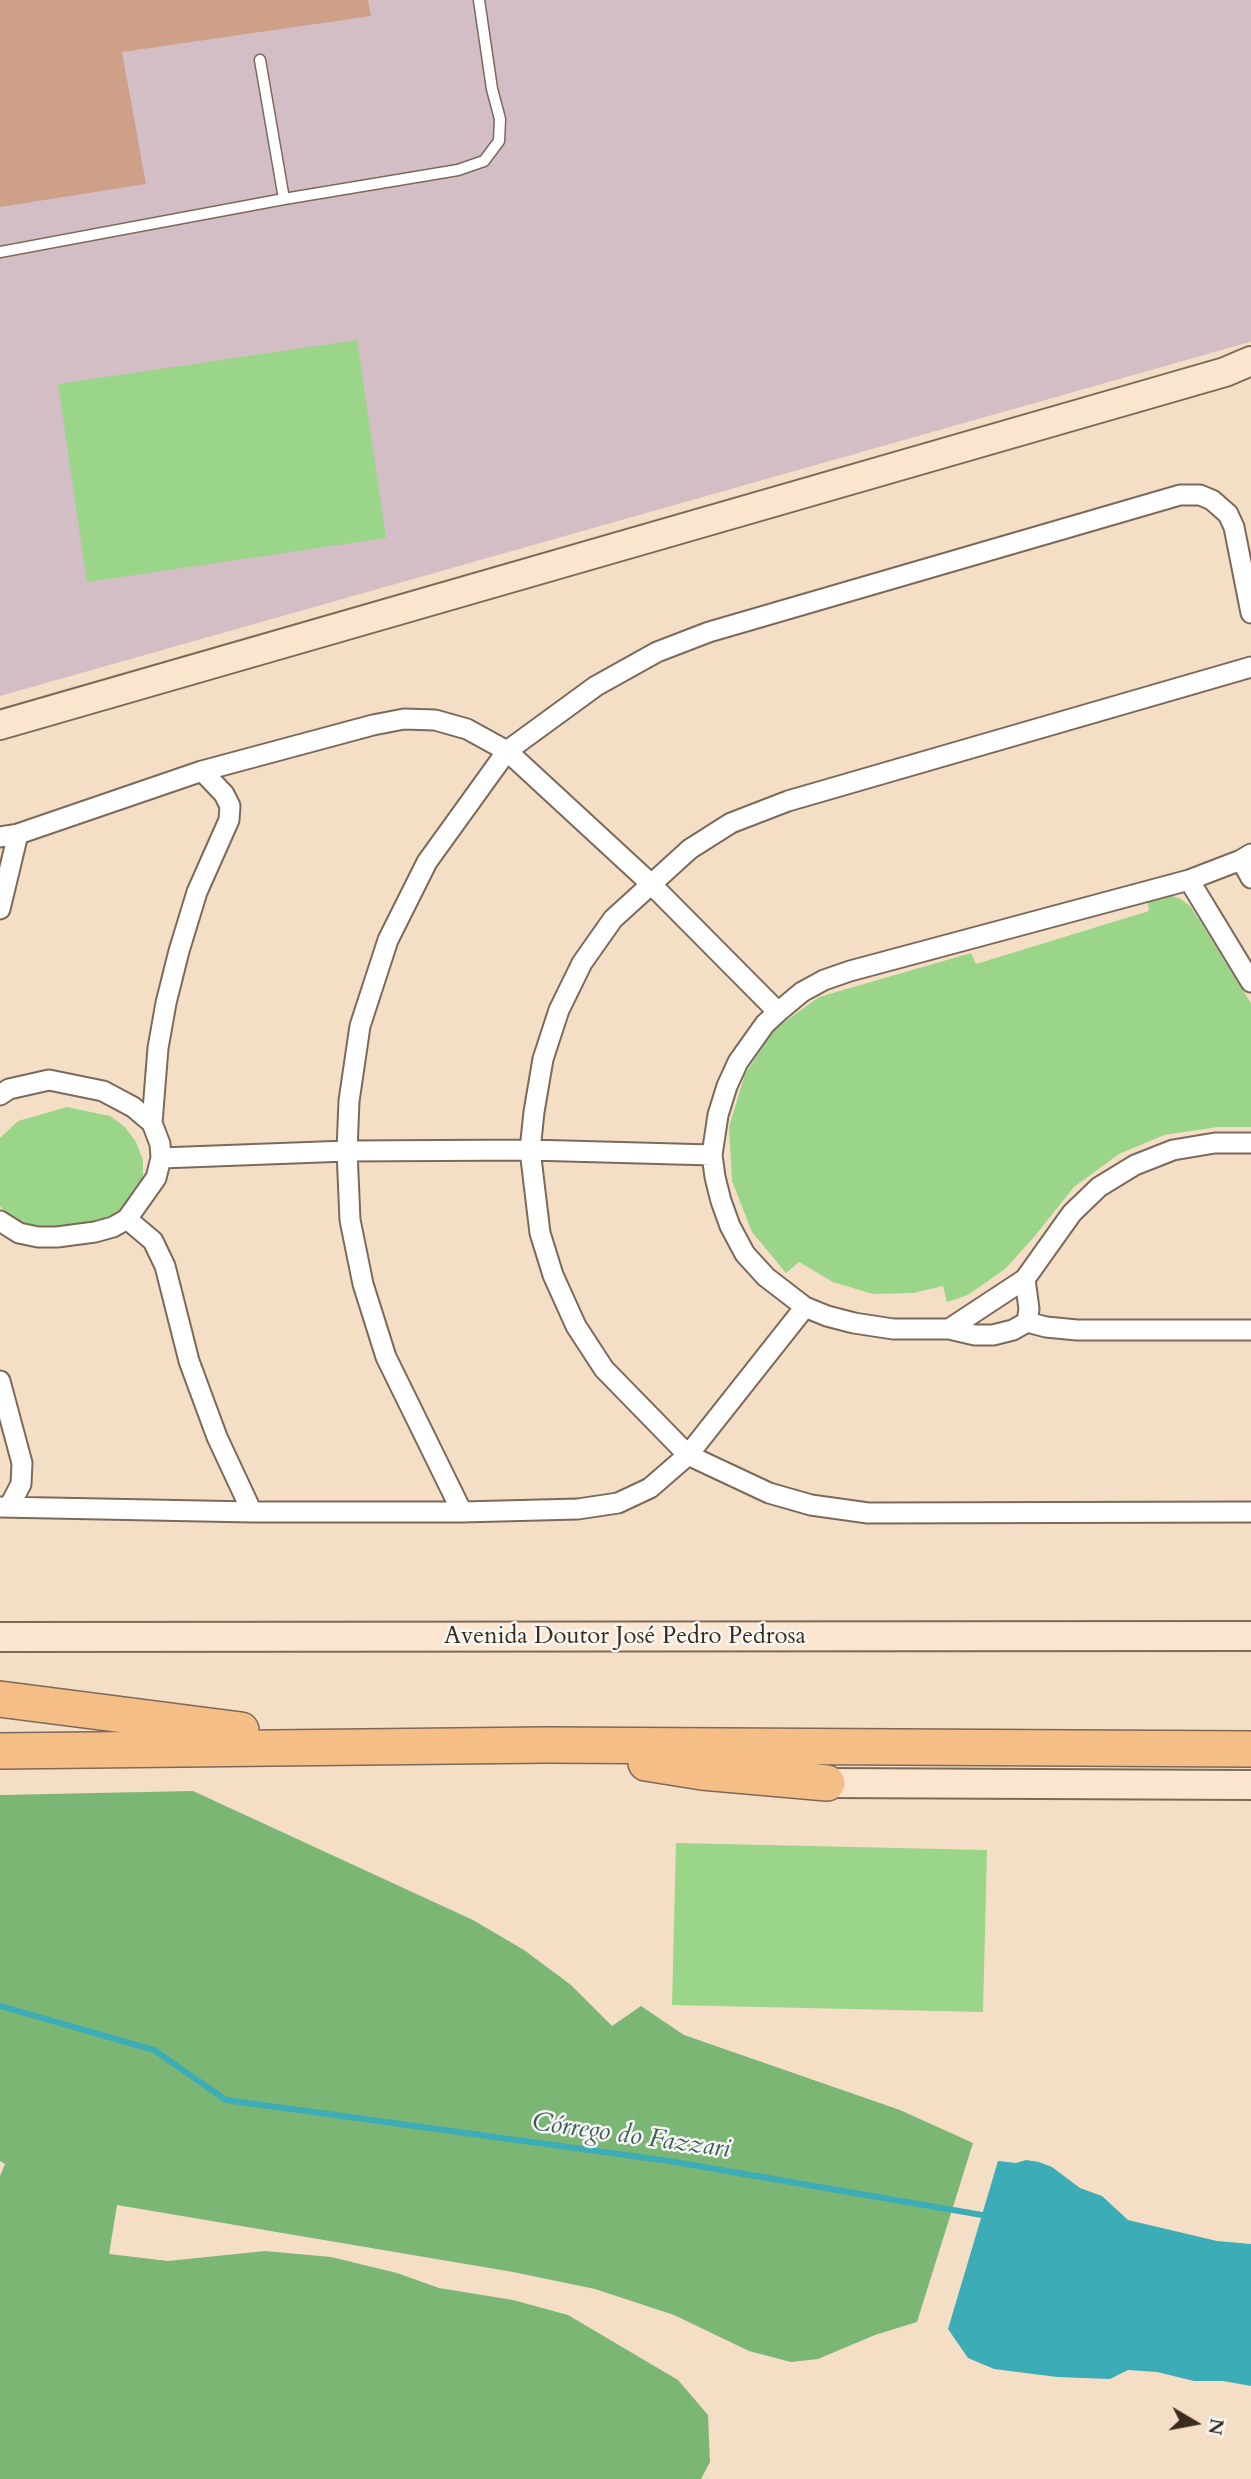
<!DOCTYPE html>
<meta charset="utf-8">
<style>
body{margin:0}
#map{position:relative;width:1251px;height:2479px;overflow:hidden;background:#f4dfc6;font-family:Cardo,serif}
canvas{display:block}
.north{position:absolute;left:1160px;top:2388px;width:70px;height:70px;-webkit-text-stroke:5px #f6f6f2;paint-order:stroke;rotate:100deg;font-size:19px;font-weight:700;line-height:28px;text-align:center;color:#3b2a1e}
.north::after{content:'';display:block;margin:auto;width:24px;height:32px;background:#3b2a1e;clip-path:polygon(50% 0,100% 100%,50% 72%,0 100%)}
</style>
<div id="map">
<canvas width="1251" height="2479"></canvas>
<div class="north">N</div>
</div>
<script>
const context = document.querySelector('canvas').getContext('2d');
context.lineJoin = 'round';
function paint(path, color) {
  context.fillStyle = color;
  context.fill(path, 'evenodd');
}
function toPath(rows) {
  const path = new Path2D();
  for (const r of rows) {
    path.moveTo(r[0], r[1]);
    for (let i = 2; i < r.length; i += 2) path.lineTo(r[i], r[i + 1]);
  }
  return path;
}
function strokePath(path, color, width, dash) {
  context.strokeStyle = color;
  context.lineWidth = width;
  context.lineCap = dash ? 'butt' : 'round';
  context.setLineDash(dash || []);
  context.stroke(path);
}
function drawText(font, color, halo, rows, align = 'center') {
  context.font = font + ' Cardo,serif';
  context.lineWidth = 5;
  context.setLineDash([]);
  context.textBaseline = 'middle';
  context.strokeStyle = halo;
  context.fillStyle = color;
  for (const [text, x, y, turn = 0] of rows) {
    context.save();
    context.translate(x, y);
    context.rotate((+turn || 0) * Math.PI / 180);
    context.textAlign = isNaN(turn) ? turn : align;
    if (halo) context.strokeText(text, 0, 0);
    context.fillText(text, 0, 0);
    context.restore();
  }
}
paint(toPath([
 [0,0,1251,0,1251,340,1250,342,0,696]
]), '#d2bec4');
paint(toPath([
 [357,340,386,538,87,582,58,384],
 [1158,895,1170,895,1181,899,1191,907,1251,1003,1251,1127,1218,1127,1164,1135,1119,1154,1074,1187,1034,1237,1005,1269,968,1295,947,1302,943,1286,913,1293,873,1294,833,1282,799,1262,786,1273,752,1232,732,1181,729,1127,745,1074,775,1029,819,997,971,953,976,964,1149,911,1147,899],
 [67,1107,110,1116,125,1127,136,1142,143,1160,143,1178,138,1196,128,1212,69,1234,22,1226,7,1215,0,1206,0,1138,18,1121],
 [676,1843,987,1850,983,2012,672,2005]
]), '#9bd589');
paint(toPath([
 [193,1791,473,1920,524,1950,571,1985,612,2026,641,2006,684,2035,900,2110,973,2143,917,2322,875,2335,818,2359,791,2362,749,2351,674,2315,595,2289,513,2272,117,2205,109,2254,168,2261,265,2251,331,2257,397,2273,439,2288,513,2300,568,2315,678,2380,708,2415,710,2462,701,2479,0,2479,0,2176,5,2164,0,2161,0,1795]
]), '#7cb675');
paint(toPath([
 [1026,2160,1039,2162,1052,2167,1080,2188,1102,2196,1128,2220,1217,2241,1251,2244,1251,2386,1223,2381,1194,2381,1157,2372,1128,2370,1110,2379,1057,2377,994,2369,968,2358,948,2329,998,2161,1016,2163]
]), '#3cadb6');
strokePath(toPath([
 [0,2006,154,2050,226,2100,669,2161,982,2215,987,2219]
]), '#3cadb6', 6);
paint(toPath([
 [0,0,368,0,371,16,122,52,146,184,0,207]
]), '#cfa088');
const lane = toPath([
 [260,60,284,199],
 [0,252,284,199,458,170,484,161,499,141,500,119,492,89,479,0]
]);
const street = toPath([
 [1251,667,788,801,731,823,690,849,613,919,582,963,559,1010,543,1059,534,1112,530,1150,540,1233,553,1275,576,1326,604,1369,688,1455,769,1493,811,1505,868,1513,1251,1512],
 [0,837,18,834,202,771,373,725,404,719,435,720,467,729,507,751,650,883,778,1012],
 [1241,860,1251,878],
 [1189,880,1251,982],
 [0,909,18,834],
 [0,1095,9,1089,49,1080,103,1091,133,1107,152,1123],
 [161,1158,347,1151,530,1150,712,1155],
 [127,1219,153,1241,165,1266,189,1361,217,1437,252,1512],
 [0,1221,19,1233,38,1237,57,1237,95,1232,113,1227,127,1219,156,1178,161,1158,160,1144,152,1123,158,1048,166,1003,179,951,197,892,229,820,230,806,224,794,202,771],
 [1025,1279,1072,1213,1099,1187,1135,1165,1173,1150,1215,1143,1251,1143],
 [1025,1279,1029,1309,1027,1322,1013,1330,993,1335,975,1335,949,1329,1025,1279],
 [1027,1322,1046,1327,1077,1330,1251,1330],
 [949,1329,893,1329,854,1323,827,1316,805,1307,766,1277,745,1254,730,1226,721,1201,715,1177,712,1155,718,1115,727,1086,738,1062,765,1024,778,1012,802,992,824,980,850,971,1189,880,1241,860,1251,854],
 [0,1381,22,1463,21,1484,9,1507],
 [0,1507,252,1512,462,1512,578,1509,618,1503,650,1488,688,1455,805,1307],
 [462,1512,386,1357,363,1284,350,1220,347,1151,349,1101,360,1026,388,940,427,862,507,751,596,686,657,652,709,632,1180,495,1200,495,1212,500,1228,514,1234,527,1251,613]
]);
const secondary = toPath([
 [0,725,1225,372,1251,361],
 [0,1637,1251,1636],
 [827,1783,1251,1785]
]);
const highway = toPath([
 [0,1699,241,1730],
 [0,1751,546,1745,1251,1749],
 [646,1763,702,1772,827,1783]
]);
strokePath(lane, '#7c6959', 13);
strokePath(street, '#7c6959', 23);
strokePath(secondary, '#7c6959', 32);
strokePath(highway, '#7c6959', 38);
strokePath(lane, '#fff', 10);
strokePath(street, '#fff', 19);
strokePath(secondary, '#fbe5cf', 28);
strokePath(highway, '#f6be87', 35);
drawText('24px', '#3b2a1e', '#f6f6f2', [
 ["Avenida Doutor José Pedro Pedrosa",625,1637]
]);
drawText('italic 26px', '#3b5e5b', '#f6f6f2', [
 ["Córrego do Fazzari",631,2137,8]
]);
</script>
